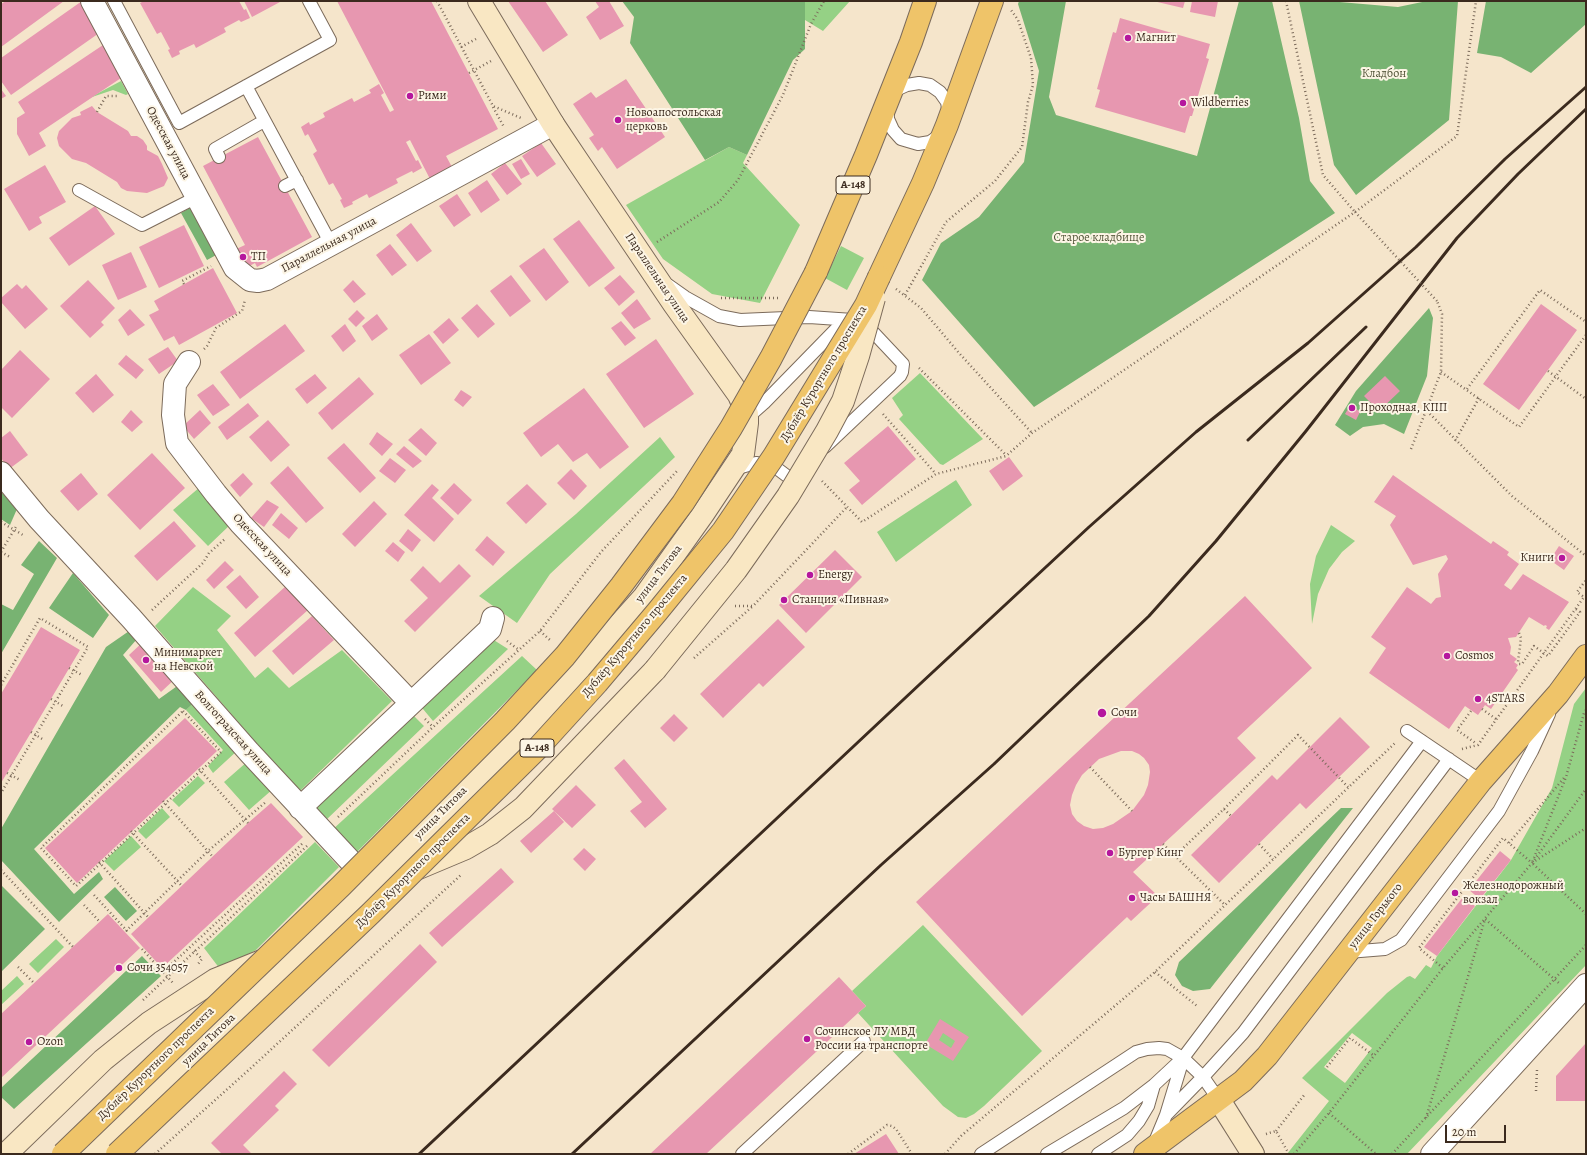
<!DOCTYPE html>
<meta charset="utf-8">
<style>
body{margin:0}
#map{position:relative;width:1587px;height:1155px;overflow:hidden;background:#f5e5cb;font-family:Alegreya,serif}
canvas{display:block}
.frame{position:absolute;inset:0;border:2px solid #3b2a1e;pointer-events:none}
.scale{position:absolute;left:1445px;top:1125px;width:61px;height:18px;box-sizing:border-box;border:2px solid #3b2a1e;border-top:0;padding-left:5px;font-size:12px;line-height:14px;white-space:nowrap;color:#3b2a1e;-webkit-text-stroke:3px #fcf5e5;paint-order:stroke}
</style>
<div id="map">
<canvas width="1587" height="1155"></canvas>
<div class="frame"></div>
<div class="scale">20 m</div>
</div>
<script>
const context = document.querySelector('canvas').getContext('2d');
context.lineJoin = 'round';
function paint(path, color) {
  context.fillStyle = color;
  context.fill(path, 'evenodd');
}
function toPath(rows) {
  const path = new Path2D();
  for (const r of rows) {
    path.moveTo(r[0], r[1]);
    for (let i = 2; i < r.length; i += 2) path.lineTo(r[i], r[i + 1]);
  }
  return path;
}
function strokePath(path, color, width, dash) {
  context.strokeStyle = color;
  context.lineWidth = width;
  context.lineCap = dash ? 'butt' : 'round';
  context.setLineDash(dash || []);
  context.stroke(path);
}
function drawText(font, color, halo, rows, align = 'center') {
  context.font = font + ' Alegreya,serif';
  context.lineWidth = 4;
  context.setLineDash([]);
  context.textBaseline = 'middle';
  context.strokeStyle = halo;
  context.fillStyle = color;
  for (const [text, x, y, turn = 0] of rows) {
    context.save();
    context.translate(x, y);
    context.rotate((+turn || 0) * Math.PI / 180);
    context.textAlign = isNaN(turn) ? turn : align;
    if (halo) context.strokeText(text, 0, 0);
    context.fillText(text, 0, 0);
    context.restore();
  }
}
paint(toPath([
 [805,1,850,1,823,31,805,20],
 [121,81,128,94,126,95,113,90,89,98],
 [729,147,747,155,743,163,800,225,760,303,712,294,663,259,626,205],
 [841,246,864,258,847,290,825,278],
 [920,373,983,439,943,465,940,464,899,419,903,415,892,398],
 [660,437,675,457,550,574,517,623,479,596,576,514],
 [956,480,972,505,896,562,877,532],
 [200,487,231,524,208,546,173,510],
 [1331,525,1355,541,1342,552,1329,569,1318,594,1312,624,1310,584,1316,556],
 [193,587,231,616,217,630,255,678,268,667,289,688,342,650,392,701,299,792,155,626],
 [489,637,508,649,433,721,418,703],
 [522,656,537,670,354,855,331,831],
 [1586,688,1586,965,1407,1154,1287,1154,1329,1101,1302,1078,1387,993,1407,977,1410,976,1415,979,1426,965,1431,968,1437,956,1511,860,1552,788,1574,704],
 [1352,1033,1372,1048,1345,1083,1324,1067],
 [197,700,238,750,213,773,208,766,223,750,186,710],
 [409,711,424,726,325,821,311,807],
 [248,761,273,789,249,810,224,782],
 [198,776,205,783,179,807,172,800],
 [162,808,170,817,146,839,138,831],
 [131,836,141,847,114,871,104,861],
 [315,842,339,867,256,950,220,969,204,948],
 [923,925,1042,1051,984,1106,974,1114,966,1118,958,1117,943,1106,858,1013,866,1006,852,991],
 [56,939,64,947,38,973,29,964],
 [17,976,24,984,1,1005,1,991]
]), '#95d185');
paint(toPath([
 [622,1,805,1,805,49,793,60,747,155,729,147,705,160,630,43,634,17],
 [1019,1,1066,1,1049,97,1056,115,1197,156,1239,1,1272,1,1299,118,1310,181,1335,213,1034,407,922,280,941,243,979,217,1024,162,1039,71,1018,4],
 [1299,1,1328,1,1398,7,1427,1,1458,1,1449,120,1356,195,1334,165],
 [1486,1,1586,1,1586,24,1531,73,1501,57,1477,53],
 [193,206,220,253,207,260,181,213],
 [1429,308,1433,318,1427,376,1404,434,1384,424,1363,427,1350,436,1335,425,1356,391],
 [1,492,17,509,10,525,1,519],
 [39,541,57,558,1,654,1,604,13,610,34,574,21,565],
 [73,573,109,615,93,638,49,608],
 [132,629,137,639,123,655,159,699,180,684,197,700,186,710,180,707,34,849,74,894,99,872,103,879,59,922,1,860,1,829,106,647],
 [1341,808,1353,808,1210,989,1193,991,1182,986,1175,975,1179,962],
 [1,885,45,929,1,972],
 [115,887,137,911,126,921,104,897],
 [142,956,161,976,14,1109,1,1097,1,1088]
]), '#78b372');
paint(toPath([
 [6,1,64,1,1,47,1,4],
 [82,1,102,31,11,95,1,81,1,58],
 [144,1,239,1,244,10,246,9,250,18,241,22,239,20,224,28,226,32,196,48,194,44,179,51,180,54,172,58,168,50,170,49,161,32,157,34,140,3],
 [244,1,279,1,280,2,252,17],
 [337,1,431,1,498,129,446,156,452,167,430,179,410,140,406,142,416,161,418,160,422,168,413,173,412,171,396,179,398,183,369,198,367,194,352,202,353,204,344,208,340,200,342,199,333,183,329,185,313,154,317,151,308,134,305,136,301,127,309,122,310,125,325,117,323,113,352,98,354,102,371,93,369,90,379,84,384,93,381,95,390,112,394,110],
 [508,1,545,1,568,35,543,52],
 [595,1,609,1,624,26,600,40,586,17,599,7],
 [1153,1,1185,1,1183,8],
 [1192,1,1218,1,1215,17,1190,12],
 [1120,18,1210,44,1206,58,1209,59,1192,116,1190,116,1185,133,1095,107,1100,90,1097,89,1113,32,1116,33],
 [106,43,127,74,39,133,46,146,29,156,17,134,17,118,25,113,18,102],
 [626,79,665,137,617,169,602,147,598,151,589,138,594,135,573,104,591,92,596,98],
 [1,89,6,96,1,99],
 [92,106,97,112,128,131,131,136,137,136,143,140,147,146,147,150,158,156,162,164,168,178,164,186,147,193,127,191,121,188,117,182,86,163,72,159,59,146,57,138,59,131,72,118,81,115,80,112],
 [258,137,312,237,257,267,255,263,242,270,232,251,245,245,203,166],
 [541,143,556,164,537,177,522,156],
 [521,159,530,174,521,179,512,164],
 [505,163,522,184,507,195,491,174],
 [45,165,66,202,39,217,42,223,29,231,4,189],
 [487,180,500,200,481,213,468,193],
 [457,194,471,215,454,227,439,206],
 [95,206,115,234,69,266,49,238],
 [579,220,615,268,589,287,553,239],
 [411,223,432,251,417,262,396,235],
 [184,225,204,266,159,288,139,247],
 [390,244,407,265,392,276,376,255],
 [544,248,569,282,546,301,519,266],
 [131,252,147,287,118,300,102,265],
 [213,268,237,313,179,345,174,336,164,341,149,315,159,310,154,301],
 [511,275,531,301,510,317,490,291],
 [620,275,635,292,619,306,604,288],
 [88,280,115,308,101,322,104,325,90,338,60,306],
 [353,280,366,294,354,303,343,290],
 [17,284,22,289,26,285,48,309,25,329,1,302,1,298],
 [637,299,651,319,634,329,621,313],
 [477,304,495,324,478,338,461,318],
 [1541,304,1577,330,1519,410,1483,384],
 [130,309,145,325,128,336,118,320],
 [357,310,365,318,356,327,348,319],
 [377,314,388,329,372,341,362,326],
 [449,318,459,330,443,344,433,332],
 [621,321,636,338,625,346,611,328],
 [285,324,305,351,240,399,220,372],
 [345,324,356,341,343,352,331,336],
 [429,334,451,363,421,385,399,355],
 [656,339,694,394,644,428,606,374],
 [168,347,178,361,159,374,148,359],
 [20,350,50,379,12,418,1,407,1,370],
 [126,355,144,370,136,379,118,364],
 [96,374,114,395,93,413,75,393],
 [315,374,327,388,307,404,295,389],
 [1385,376,1400,391,1379,411,1364,396],
 [359,377,374,394,332,430,318,413],
 [213,384,230,405,213,416,197,395],
 [584,388,629,447,600,469,587,453,573,462,558,444,541,457,523,433],
 [461,390,472,397,463,407,454,400],
 [248,403,259,416,227,440,218,427],
 [1351,404,1360,412,1356,420,1345,414],
 [131,410,143,422,132,432,121,422],
 [200,410,211,423,194,439,183,426],
 [268,420,290,445,271,462,249,437],
 [888,426,916,459,862,505,849,490,860,481,844,463],
 [421,428,437,443,426,456,408,440],
 [10,431,28,455,9,469,1,458,1,438],
 [377,432,393,444,382,456,369,444],
 [344,443,376,478,360,493,327,458],
 [404,446,422,461,413,468,396,454],
 [152,453,185,488,140,530,107,495],
 [1009,457,1023,476,1003,491,989,471],
 [390,458,406,470,395,483,379,471],
 [288,466,324,508,306,523,270,483],
 [571,469,587,486,574,500,557,483],
 [81,473,98,494,78,511,60,491],
 [243,473,253,484,240,497,230,485],
 [1393,475,1491,544,1493,541,1509,552,1507,555,1519,564,1504,585,1511,590,1523,574,1569,602,1549,630,1546,628,1547,626,1545,625,1544,626,1529,617,1516,637,1508,638,1511,647,1510,654,1517,659,1514,662,1518,665,1516,668,1518,670,1491,709,1485,705,1478,715,1465,706,1449,729,1369,673,1386,648,1371,637,1407,587,1431,604,1436,598,1441,597,1438,574,1448,559,1446,555,1413,565,1390,525,1396,516,1374,502],
 [454,483,472,500,458,515,440,498],
 [432,484,439,490,432,498,454,519,434,542,404,515],
 [527,484,547,504,526,524,506,503],
 [267,500,279,507,264,527,251,518],
 [374,501,387,514,355,547,342,534],
 [281,513,298,528,289,539,272,525],
 [174,521,196,546,157,581,134,556],
 [408,529,421,540,412,552,399,541],
 [487,536,505,552,493,566,475,550],
 [393,542,405,552,398,562,385,551],
 [1559,546,1574,556,1564,570,1550,560],
 [835,550,862,577,806,633,779,605],
 [225,561,234,570,214,589,206,580],
 [459,564,471,576,415,632,404,621,428,598,410,580,423,566,440,583],
 [240,575,259,597,246,609,226,587],
 [286,586,308,610,255,657,234,633],
 [1245,596,1312,668,1237,738,1256,758,1133,872,1158,896,1131,921,1127,917,1022,1016,916,902],
 [1121,751,1132,751,1139,754,1144,758,1149,765,1150,772,1148,785,1144,795,1132,811,1113,824,1103,828,1093,829,1084,826,1077,821,1072,814,1070,805,1072,795,1076,785,1082,775,1099,759],
 [312,616,334,640,293,675,272,651],
 [778,619,805,647,763,687,759,683,723,718,700,694],
 [41,627,80,650,1,783,1,694],
 [143,642,176,678,161,692,129,655],
 [674,714,688,728,674,742,660,728],
 [1340,717,1370,747,1306,809,1300,803,1219,883,1191,855,1272,775,1277,780],
 [185,718,217,751,77,883,45,848],
 [624,759,667,809,645,828,630,811,642,802,614,768],
 [576,785,596,805,572,828,552,809],
 [271,803,303,837,162,968,131,934,248,823],
 [554,811,564,822,531,853,520,841],
 [584,848,596,859,585,871,573,859],
 [1500,851,1511,860,1480,899,1469,890],
 [501,868,514,882,442,947,429,933],
 [1463,897,1475,906,1437,956,1424,947],
 [108,914,140,948,1,1078,1,1014],
 [420,944,437,962,329,1067,312,1050],
 [839,977,866,1006,858,1013,706,1154,650,1154],
 [940,1019,969,1037,953,1061,925,1044],
 [943,1033,955,1041,951,1048,939,1040],
 [1586,1043,1586,1101,1556,1101,1556,1076],
 [284,1071,297,1084,275,1106,279,1110,243,1145,252,1154,222,1154,211,1143],
 [886,1134,899,1154,854,1154]
]), '#e797b0');
const lane = toPath([
 [114,1,179,123,330,40,309,1],
 [919,83,930,85,940,92,947,102,949,114,947,125,940,135,930,142,918,144,901,139,893,130,888,119,887,99,896,90,907,85,919,83],
 [246,86,331,244],
 [219,157,215,149,264,121],
 [285,186,297,180],
 [79,190,142,225,197,197],
 [668,285,685,297,719,316,740,320,809,317,853,320,871,330,903,364,902,372,900,376,825,447],
 [747,418,764,403,845,320],
 [734,469,756,463,768,465,779,470,795,482,798,476],
 [1407,731,1481,781],
 [1348,952,1385,949,1401,940,1499,811,1532,751,1549,714],
 [1166,1115,1203,1077,1243,1033,1449,759],
 [1154,1144,1166,1115,1183,1059],
 [742,1154,864,1041],
 [981,1154,1136,1052,1147,1049,1159,1048,1167,1049,1183,1058,1203,1077,1219,1100],
 [1047,1154,1124,1108,1154,1085,1183,1058,1422,741],
 [1098,1154,1127,1135,1139,1121,1148,1106,1154,1085]
]);
const street = toPath([
 [92,1,235,268,250,280,258,281,267,279,553,124],
 [189,362,175,384,173,415,177,443,216,494,241,524,411,703],
 [1,473,39,519,131,618,249,752,370,882],
 [300,808,490,629,493,618],
 [1432,1154,1586,985]
]);
const secondary = toPath([
 [416,869,466,848,490,834,523,808,655,670],
 [1219,1100,1253,1154],
 [6,1154,103,1060,149,1023,215,980,262,961],
 [90,1154,366,888,522,733,644,597,703,514,743,454,747,423,747,414,739,395,674,304,577,160,553,124,479,1]
]);
const primary = toPath([
 [816,272,866,155,911,42,925,1],
 [879,277,923,183,947,125,992,1],
 [1145,1154,1243,1081,1267,1056,1481,781,1558,694,1586,656]
]);
strokePath(lane, '#7c6b5b', 14);
strokePath(street, '#7c6b5b', 24);
strokePath(secondary, '#7c6b5b', 24);
strokePath(primary, '#7c6b5b', 24);
strokePath(toPath([
 [437,1,493,106,521,118],
 [1286,1,1323,175,1355,212],
 [461,47,476,39],
 [469,73,491,61],
 [493,107,504,127],
 [97,112,106,96,118,96],
 [657,242,719,202,738,180,783,95,811,24,824,1],
 [184,284,182,281,211,266],
 [896,289,921,308,959,353,1032,433],
 [905,295,946,222,995,181,1022,147,1028,102,1033,85,1031,58,1018,20,1011,10],
 [721,298,778,298],
 [204,349,207,346,216,328,242,311,245,300],
 [919,368,1006,455],
 [1548,371,1586,399],
 [1441,372,1519,427,1586,335],
 [1467,389,1540,290,1586,322],
 [1427,411,1512,496,1586,556],
 [883,414,936,474],
 [1455,441,1479,398],
 [1411,449,1441,372,1442,314,1437,301],
 [822,481,862,522,936,474,1006,456,1032,433,1355,212,1457,136,1476,1],
 [1,522,23,535],
 [1,552,17,525],
 [1,552,10,557],
 [735,606,753,606,847,507],
 [152,610,203,563,209,553,226,538],
 [540,631,550,640],
 [1519,633,1521,638,1518,662,1519,664,1522,664,1534,646,1548,656,1580,612,1576,609],
 [507,641,519,650],
 [694,658,753,606],
 [69,668,82,675],
 [1,685,40,618,88,647,1,793],
 [51,699,63,706],
 [1482,709,1496,719],
 [1586,710,1584,713,1566,777,1532,863,1586,914],
 [183,711,221,752,76,886,41,848,183,711],
 [1471,711,1457,730,1477,744],
 [425,719,433,727],
 [31,732,44,740],
 [1462,749,1478,745,1584,597,1577,592,1586,580],
 [1090,767,1132,811],
 [199,769,248,823],
 [7,773,20,780],
 [163,801,213,857],
 [1224,809,1298,735,1348,787],
 [338,817,433,727,540,631,601,552,677,471],
 [131,831,182,886],
 [1509,843,1564,778],
 [1163,844,1225,905],
 [1259,844,1273,859],
 [1175,856,1224,809,1231,816],
 [99,862,148,917],
 [1,870,73,947],
 [94,895,128,932],
 [84,905,100,922],
 [126,931,208,851,267,801],
 [142,949,173,983],
 [194,951,202,959,198,964],
 [18,967,34,983],
 [1443,968,1419,948,1503,838,1532,863,1586,789],
 [163,972,304,842],
 [1155,972,1197,1006],
 [143,1000,307,846],
 [1327,1067,1350,1038,1373,1055],
 [1536,1091,1537,1070],
 [1329,1113,1376,1154],
 [1426,1118,1485,919,1560,984],
 [1276,1131,1305,1094],
 [1266,1134,1276,1131,1289,1154],
 [155,1154,252,1067,462,874],
 [848,1154,887,1125,892,1126,896,1129,912,1154],
 [945,1154,961,1136,1155,972,1396,742],
 [1294,1154,1329,1113,1443,968,1532,863,1586,828],
 [1392,1154,1586,945]
]), '#7c6b5b', 2.5, [1, 3]);
strokePath(lane, '#fff', 12);
strokePath(street, '#fff', 22);
strokePath(secondary, '#f9e7c3', 22);
strokePath(primary, '#efc469', 22);
strokePath(toPath([
 [1248,440,1366,327],
 [419,1154,920,684,1089,527,1196,432,1308,343,1416,247,1505,159,1586,87],
 [572,1154,881,865,994,764,1149,616,1216,541,1306,431,1457,238,1518,174,1586,109]
]), '#3b2a1e', 3);
const secondaryBridge = toPath([
 [655,670,736,570,788,496,827,431,843,401,858,356,874,298]
]);
const primaryBridge = toPath([
 [63,1154,341,886,505,721,565,656,621,586,683,503,731,428,771,358,816,272],
 [117,1154,370,914,536,750,597,683,657,612,723,531,774,456,866,305,879,277]
]);
strokePath(secondaryBridge, '#7c6b5b', 24, []);
strokePath(primaryBridge, '#7c6b5b', 24, []);
strokePath(toPath([
 [1355,212,1437,301]
]), '#7c6b5b', 2.5, [1, 3]);
strokePath(secondaryBridge, '#f9e7c3', 22);
strokePath(primaryBridge, '#efc469', 22);
for (const [x, y, r, color] of [
 [1128,38,4,"#b5179e"],
 [410,96,4,"#b5179e"],
 [1183,103,4,"#b5179e"],
 [618,120,4,"#b5179e"],
 [243,257,4,"#b5179e"],
 [1352,408,4,"#b5179e"],
 [1562,558,4,"#b5179e"],
 [810,575,4,"#b5179e"],
 [784,600,4,"#b5179e"],
 [1447,656,4,"#b5179e"],
 [146,660,4,"#b5179e"],
 [1478,699,4,"#b5179e"],
 [1102,713,5,"#b5179e"],
 [1110,853,4,"#b5179e"],
 [1455,893,4,"#b5179e"],
 [1132,898,4,"#b5179e"],
 [119,968,4,"#b5179e"],
 [807,1039,4,"#b5179e"],
 [29,1042,4,"#b5179e"]
]) {
  const dot = new Path2D();
  dot.arc(x, y, r, 0, 2 * Math.PI);
  context.fillStyle = color;
  context.fill(dot);
  strokePath(dot, '#fcf5e5', 1.5);
}
for (const [x, y, w] of [
 [853,185,34],
 [537,748,34]
]) {
  const box = new Path2D();
  box.roundRect(x - w / 2, y - 9, w, 18, 3);
  context.fillStyle = '#fcf5e5';
  context.fill(box);
  strokePath(box, '#3b2a1e', 1);
}
drawText('bold 11px', '#3b2a1e', null, [
 ["А-148",853,185],
 ["А-148",537,748]
]);
drawText('12px', '#3b2a1e', '#fcf5e5', [
 ["Магнит",1136,38],
 ["Рими",418,96],
 ["Wildberries",1191,103],
 ["Новоапостольская",626,113],
 ["церковь",626,127],
 ["ТП",251,257],
 ["Проходная, КПП",1360,408],
 ["Книги",1554,558,"right"],
 ["Energy",818,575],
 ["Станция «Пивная»",792,600],
 ["Минимаркет",154,653],
 ["на Невской",154,667],
 ["Cosmos",1455,656],
 ["4STARS",1486,699],
 ["Сочи",1111,713],
 ["Бургер Кинг",1118,853],
 ["Железнодорожный",1463,886],
 ["вокзал",1463,900],
 ["Часы БАШНЯ",1140,898],
 ["Сочи 354057",127,968],
 ["Сочинское ЛУ МВД",815,1032],
 ["России на транспорте",815,1046],
 ["Ozon",37,1042]
], 'left');
drawText('12px', '#525438', '#fcf5e5', [
 ["Кладбон",1384,74],
 ["Старое кладбище",1099,238]
]);
drawText('12px', '#3b2a1e', '#fcf5e5', [
 ["Одесская улица",168,143,62],
 ["Параллельная улица",329,245,-28],
 ["Параллельная улица",657,278,56],
 ["Дублёр Курортного проспекта",824,374,-59],
 ["Одесская улица",262,545,47],
 ["улица Титова",659,574,-53],
 ["Дублёр Курортного проспекта",635,636,-50],
 ["Волгоградская улица",233,733,48],
 ["улица Титова",441,813,-45],
 ["Дублёр Курортного проспекта",413,871,-45],
 ["улица Горького",1376,916,-52],
 ["улица Титова",209,1040,-44],
 ["Дублёр Курортного проспекта",156,1064,-44]
]);
</script>
